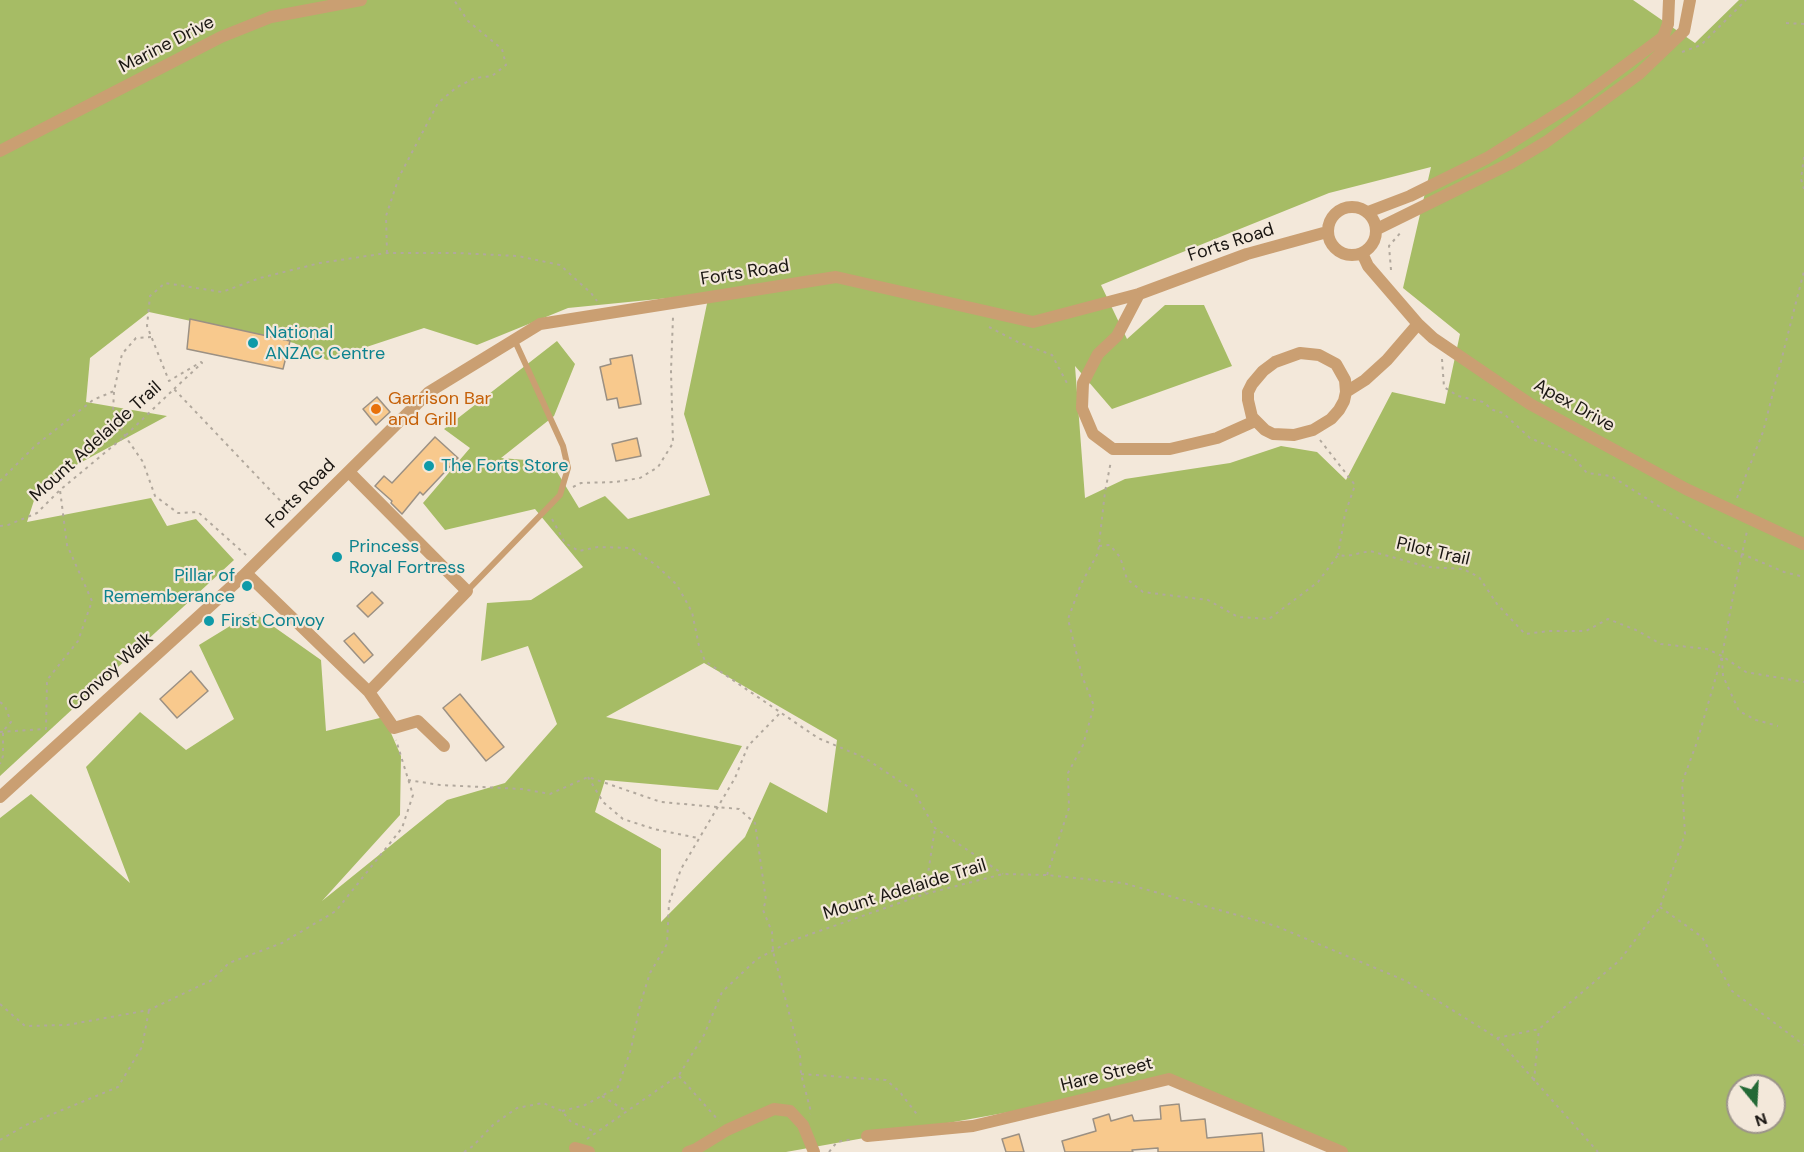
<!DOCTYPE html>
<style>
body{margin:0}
#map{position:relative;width:1804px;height:1152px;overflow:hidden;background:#f3e8da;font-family:"DM Sans",sans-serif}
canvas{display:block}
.north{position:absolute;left:1726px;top:1074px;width:60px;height:60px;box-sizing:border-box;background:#f3e8da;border:2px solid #9c948a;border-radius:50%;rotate:162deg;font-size:16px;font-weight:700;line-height:24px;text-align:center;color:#1a1612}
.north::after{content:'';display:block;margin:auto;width:21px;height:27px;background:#236935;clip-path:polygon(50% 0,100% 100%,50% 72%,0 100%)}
</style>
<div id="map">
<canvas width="1804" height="1152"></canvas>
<div class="north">N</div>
</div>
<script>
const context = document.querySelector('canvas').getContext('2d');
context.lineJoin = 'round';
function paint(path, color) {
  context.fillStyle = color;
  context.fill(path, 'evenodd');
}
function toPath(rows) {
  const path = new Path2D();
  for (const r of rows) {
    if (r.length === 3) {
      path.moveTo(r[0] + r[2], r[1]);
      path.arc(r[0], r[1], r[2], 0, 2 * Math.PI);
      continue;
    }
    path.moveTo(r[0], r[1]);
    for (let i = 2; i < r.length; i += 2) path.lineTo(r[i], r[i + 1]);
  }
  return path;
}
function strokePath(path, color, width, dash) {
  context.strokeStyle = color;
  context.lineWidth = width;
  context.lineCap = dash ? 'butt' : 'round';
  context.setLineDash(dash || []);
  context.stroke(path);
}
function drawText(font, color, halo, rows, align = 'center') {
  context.font = font + ' "DM Sans",sans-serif';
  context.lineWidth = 4.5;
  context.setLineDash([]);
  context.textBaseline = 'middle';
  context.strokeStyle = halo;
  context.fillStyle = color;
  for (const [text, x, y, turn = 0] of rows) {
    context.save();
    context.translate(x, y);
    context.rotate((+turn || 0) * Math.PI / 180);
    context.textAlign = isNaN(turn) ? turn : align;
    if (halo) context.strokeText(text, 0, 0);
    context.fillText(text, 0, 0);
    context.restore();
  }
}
paint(toPath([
 [0,0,1633,0,1695,43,1739,0,1804,0,1804,1152,1342,1152,1177,1082,786,1152,0,1152,0,818,31,794,130,883,86,767,140,712,186,750,234,719,199,645,253,612,321,660,326,731,384,717,401,756,400,815,322,901,447,800,505,783,557,724,528,646,481,661,487,603,531,600,583,567,535,509,445,530,423,503,470,448,444,429,557,341,575,364,554,416,501,458,551,462,579,508,605,496,628,519,710,495,684,414,709,294,568,308,477,345,424,328,327,360,294,343,149,312,90,358,86,402,167,416,39,485,27,522,151,498,167,526,196,519,234,560,0,776],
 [1431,167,1403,288,1460,334,1445,404,1392,392,1346,480,1317,452,1281,446,1230,463,1125,479,1085,498,1075,366,1112,409,1232,366,1204,305,1165,305,1127,339,1101,285,1329,193],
 [704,663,837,740,827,813,770,782,745,837,661,922,661,849,595,812,605,780,718,790,742,746,606,717],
 [1738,1086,1774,1086,1774,1122,1738,1122]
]), '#a6bc65');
const building = toPath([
 [190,319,290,341,283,369,187,349,190,319],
 [632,355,641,404,619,408,617,398,607,400,600,367,611,364,610,359,632,355],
 [377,397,390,412,376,425,363,409,377,397],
 [435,437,458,458,423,495,420,492,402,514,391,503,392,501,375,486,384,476,392,483,435,437],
 [637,438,641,456,616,461,612,444,637,438],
 [372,592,383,603,368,617,357,606,372,592],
 [354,633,373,655,364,663,344,641,354,633],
 [191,671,208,691,177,718,160,699,191,671],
 [460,694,504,747,486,761,443,708,460,694],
 [1179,1104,1181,1121,1205,1119,1207,1138,1262,1133,1264,1152,1158,1152,1158,1148,1132,1150,1133,1152,1065,1152,1062,1141,1096,1131,1093,1119,1109,1114,1111,1121,1132,1115,1134,1121,1161,1119,1160,1106,1179,1104],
 [1019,1134,1024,1152,1006,1152,1002,1139,1019,1134]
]);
paint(building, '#f8c98d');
strokePath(building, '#9b9083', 1.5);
strokePath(toPath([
 [1786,23,1804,24],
 [1682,52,1701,45,1746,0],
 [1804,157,1801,179,1804,189],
 [387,253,386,216,399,177,438,103,457,87,475,78,492,76,506,65,502,49,468,21,454,0],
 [1391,270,1389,246,1401,232],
 [989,327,1018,342,1052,355,1068,385],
 [151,337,136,338,122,354,114,391,113,412,125,436,143,462,155,496,178,513,198,512,246,555],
 [1442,359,1444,387,1458,396,1483,402,1493,410,1503,413,1530,438,1572,456,1587,473,1611,476,1717,543,1784,572,1804,577],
 [174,389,202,363,201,362,169,381,147,326,150,296,165,283,222,292,260,278,320,263,387,253,457,253,518,256,560,265,591,293,597,301],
 [1320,440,1355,485,1345,514,1338,555],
 [0,481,35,446,93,400,114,391],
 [573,487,581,483,616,482,640,478,658,467,673,443,671,371,673,317],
 [1737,498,1763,432,1804,271],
 [552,519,565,543,579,551,598,547,631,548,656,565,677,585,692,612,699,646,705,661,818,738,865,758,913,790,935,828,1003,874],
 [0,526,8,525,37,513,60,490,125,436,174,389,291,512],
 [1099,546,1110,545,1120,557,1127,579,1143,592,1208,600,1238,617,1269,619,1318,582,1338,555,1347,556,1370,551,1428,567,1463,569,1479,577,1497,604,1525,634,1549,631,1586,631,1608,619,1636,630,1661,644,1707,649,1722,656,1746,672,1804,682],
 [1722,658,1723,676,1739,711,1756,720,1778,726],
 [0,702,5,706,11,722,3,731,3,756,0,764],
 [0,732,46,729,47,680,78,641,92,601,67,545,60,490],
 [588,777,603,802,623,819,654,829,698,838],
 [408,780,440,785,522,789,550,794,588,777,661,802,739,809,755,823,766,900,763,910,772,932,773,951,800,1055,801,1074,811,1112,810,1114],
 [1047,875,1069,808,1068,773,1083,745,1094,706,1082,676,1068,619,1081,584,1098,553,1105,492,1111,461],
 [925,893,935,828],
 [1660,907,1702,937,1732,991,1804,1045],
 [0,1004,25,1026,67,1025,149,1010,212,980,229,963,282,943,336,911,402,828,413,795,396,740],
 [1497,1038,1539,1029,1620,960,1660,907,1685,834,1682,783,1697,742,1722,656,1734,591,1747,531],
 [801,1074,886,1080,899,1091,919,1117],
 [679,1076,719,1121],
 [1534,1081,1539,1029],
 [602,1096,626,1111],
 [562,1111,585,1105,618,1087,631,1049,640,1005,650,973,667,944,669,903,681,869,735,778,748,746,780,713],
 [587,1139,679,1075,704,1035,722,992,757,959,791,941,925,894,1003,874,1047,875,1123,883,1276,926,1406,981,1497,1038,1598,1152],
 [0,1140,26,1125,118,1087,142,1047,149,1010],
 [464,1152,473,1146,494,1124,517,1108,543,1103,562,1111,571,1122,596,1132],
 [829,1152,837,1142,854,1139]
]), '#b1a89d', 2, [3, 4.5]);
strokePath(toPath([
 [467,591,560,495,568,468,563,446,514,339]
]), '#ca9f72', 6);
strokePath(toPath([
 [0,151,221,37,271,17,361,0],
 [1352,231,24],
 [1368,212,1410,196,1487,158,1576,102,1663,37,1668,24,1669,0],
 [1377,229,1511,163,1546,142,1583,115,1639,74,1684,31,1690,0],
 [1362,253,1368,266,1418,324,1433,338,1530,404,1686,489,1804,544],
 [1139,294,1117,336,1098,354,1083,383,1082,408,1093,434,1113,449,1170,449,1217,438,1255,421],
 [1300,353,1319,355,1336,364,1345,380,1346,392,1344,401,1339,410,1331,419,1313,430,1294,435,1273,434,1265,430,1252,417,1248,400,1248,392,1252,384,1263,371,1275,362,1300,353],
 [1346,392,1365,380,1387,360,1418,324],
 [246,573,369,692,467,591,349,472],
 [369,692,394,728,418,721,444,746],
 [0,797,243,576,429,392,540,324,836,277,1033,322,1139,294,1247,254,1327,232],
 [867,1136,973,1126,1169,1079,1342,1152],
 [575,1148,589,1152],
 [688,1152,696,1149,727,1130,774,1109,790,1111,803,1125,814,1152]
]), '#ca9f72', 12);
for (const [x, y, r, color] of [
 [253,343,6,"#0f9aa8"],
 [376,409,6,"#e8710a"],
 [429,466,6,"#0f9aa8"],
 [337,557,6,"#0f9aa8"],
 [247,586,6,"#0f9aa8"],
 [209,621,6,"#0f9aa8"]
]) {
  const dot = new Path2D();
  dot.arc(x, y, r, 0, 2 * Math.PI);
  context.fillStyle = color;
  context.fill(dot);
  strokePath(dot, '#f3e8da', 2);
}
drawText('18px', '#1a1612', '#f3e8da', [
 ["Marine Drive",167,45,-27],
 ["Forts Road",1231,243,-18],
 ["Forts Road",745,273,-9],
 ["Apex Drive",1574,406,29],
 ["Mount Adelaide Trail",96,442,-42],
 ["Forts Road",301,494,-45],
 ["Pilot Trail",1433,552,13],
 ["Convoy Walk",111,672,-42],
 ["Mount Adelaide Trail",905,890,-17],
 ["Hare Street",1107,1075,-14]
]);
drawText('18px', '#0d838f', '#f3e8da', [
 ["National",265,333],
 ["ANZAC Centre",265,354],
 ["The Forts Store",441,466],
 ["Princess",349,547],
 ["Royal Fortress",349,568],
 ["Pillar of",235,576,"right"],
 ["Rememberance",235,597,"right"],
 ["First Convoy",221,621]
], 'left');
drawText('18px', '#c56008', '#f3e8da', [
 ["Garrison Bar",388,399],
 ["and Grill",388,420]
], 'left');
</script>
